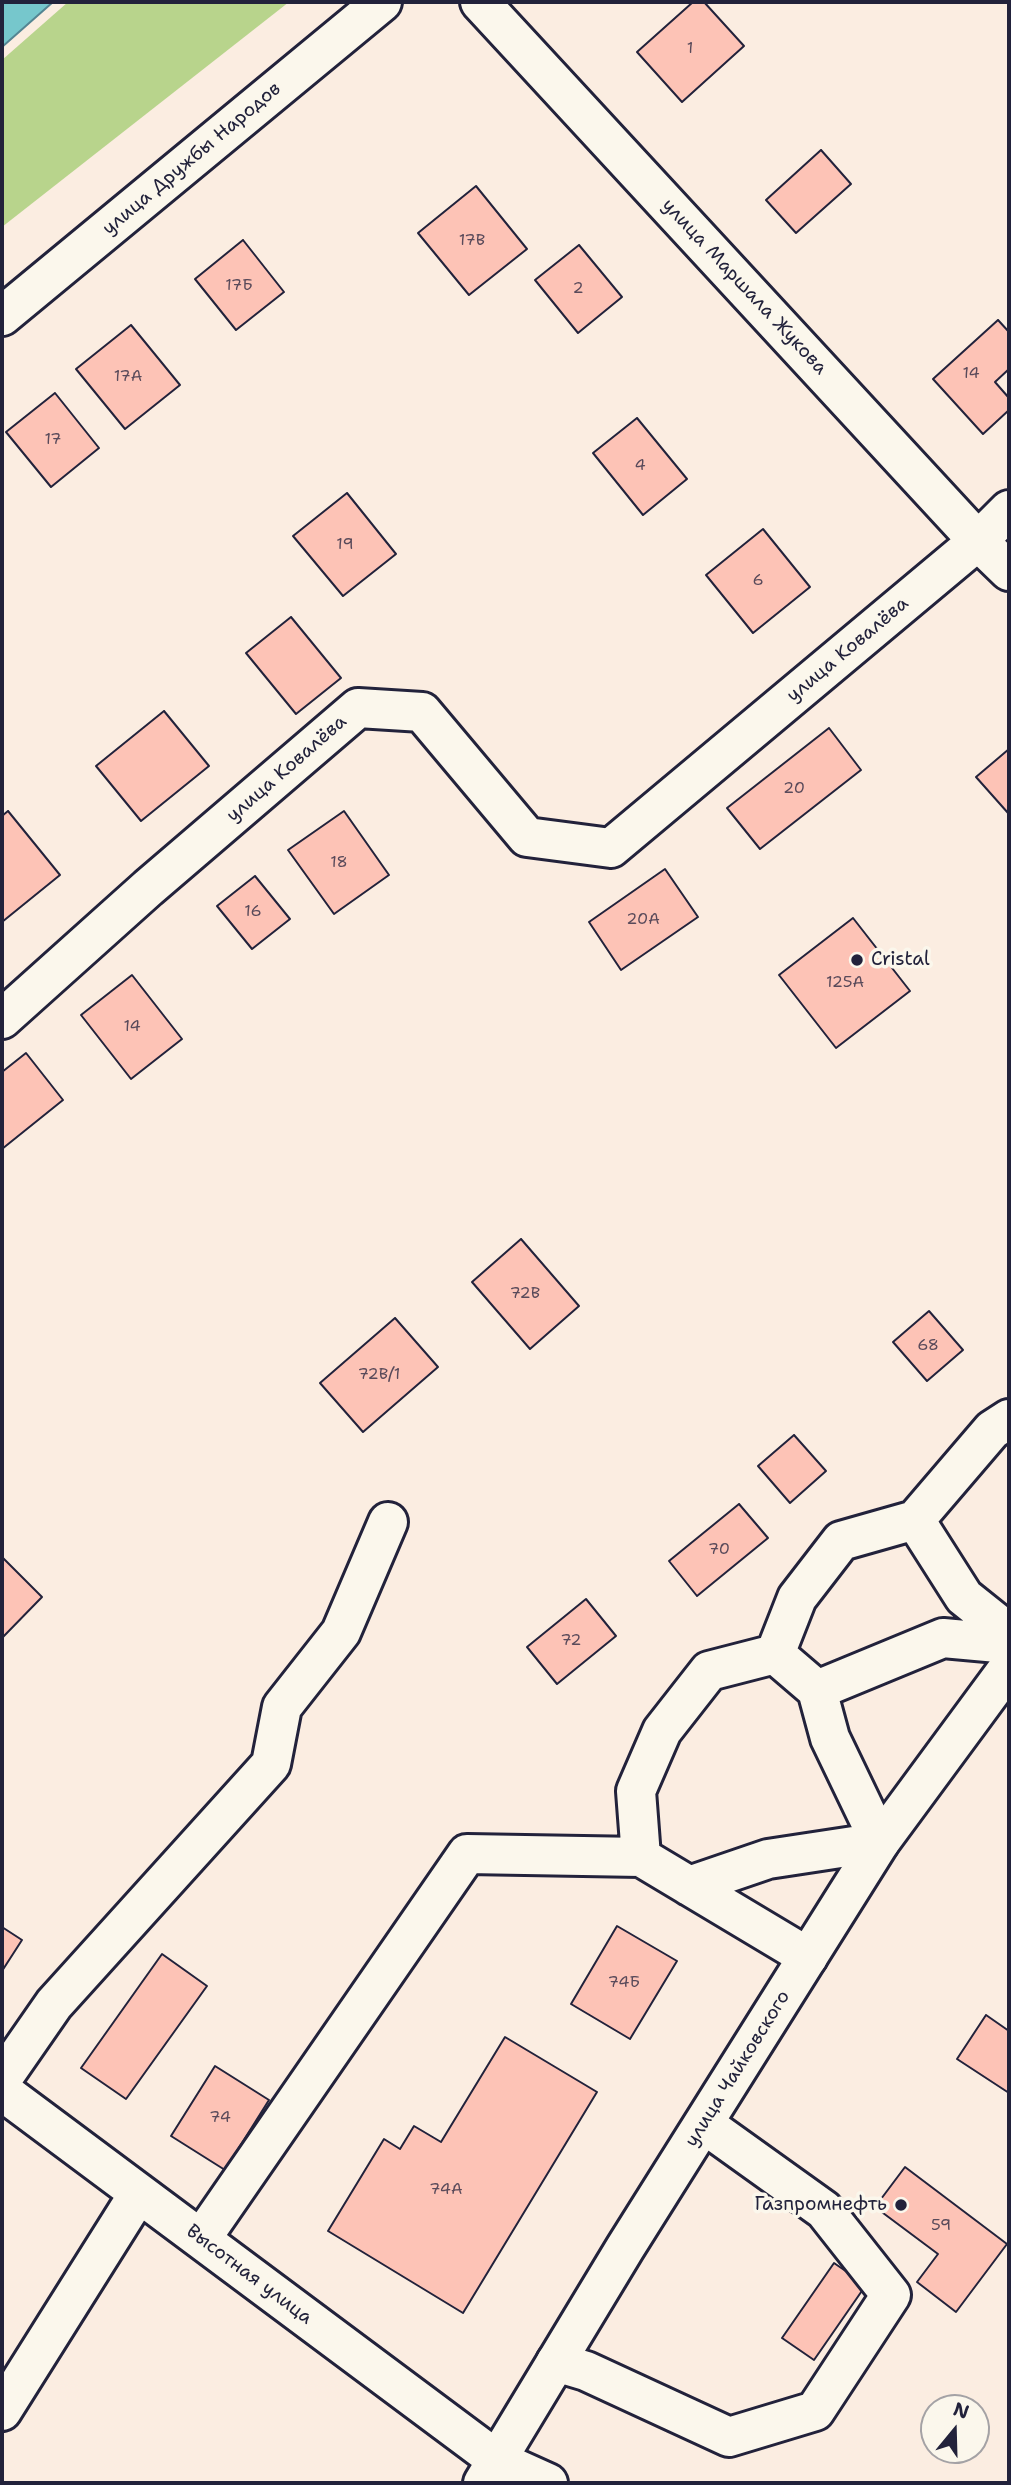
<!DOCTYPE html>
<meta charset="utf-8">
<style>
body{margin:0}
#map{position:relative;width:1011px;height:2485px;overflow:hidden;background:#fbede1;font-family:"Shantell Sans",sans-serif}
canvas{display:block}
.frame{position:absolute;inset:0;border:4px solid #22223b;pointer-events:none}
.north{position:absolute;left:920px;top:2394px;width:70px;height:70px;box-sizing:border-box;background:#fbf7ec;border:2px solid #a4a2a5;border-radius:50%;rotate:19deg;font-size:19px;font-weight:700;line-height:28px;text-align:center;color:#22223b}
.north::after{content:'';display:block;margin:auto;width:24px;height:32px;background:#22223b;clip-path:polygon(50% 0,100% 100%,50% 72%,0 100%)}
</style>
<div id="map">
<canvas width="1011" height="2485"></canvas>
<div class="frame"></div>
<div class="north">N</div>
</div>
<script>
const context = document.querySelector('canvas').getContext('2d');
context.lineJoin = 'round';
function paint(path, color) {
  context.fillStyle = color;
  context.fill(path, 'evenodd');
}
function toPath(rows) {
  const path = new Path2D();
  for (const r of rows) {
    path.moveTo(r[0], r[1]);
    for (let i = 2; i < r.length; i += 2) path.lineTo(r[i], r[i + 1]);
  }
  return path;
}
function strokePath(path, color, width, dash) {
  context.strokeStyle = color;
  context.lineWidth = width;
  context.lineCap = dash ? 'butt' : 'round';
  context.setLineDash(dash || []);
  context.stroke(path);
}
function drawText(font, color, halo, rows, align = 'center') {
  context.font = font + ' "Shantell Sans",sans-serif';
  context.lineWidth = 7;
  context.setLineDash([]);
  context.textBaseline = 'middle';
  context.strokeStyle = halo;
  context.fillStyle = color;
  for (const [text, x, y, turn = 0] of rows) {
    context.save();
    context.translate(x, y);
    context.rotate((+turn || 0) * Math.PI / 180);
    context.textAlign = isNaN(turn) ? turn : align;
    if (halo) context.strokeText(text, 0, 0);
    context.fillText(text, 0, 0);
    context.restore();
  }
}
paint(toPath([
 [68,2,289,2,2,227,2,60]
]), '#b8d48c');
const water = toPath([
 [2,2,53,2,2,47,2,2]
]);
paint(water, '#76c7cc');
strokePath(water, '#548592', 2);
const building = toPath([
 [693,2,704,2,744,46,682,102,637,52,693,2],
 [821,150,851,184,796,233,766,200,821,150],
 [476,186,527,249,469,295,418,233,476,186],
 [243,240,284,292,236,330,195,279,243,240],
 [579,245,622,297,578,333,535,280,579,245],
 [998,320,1009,332,1009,369,995,382,1009,398,1009,410,983,434,933,379,998,320],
 [131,325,180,385,125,429,76,369,131,325],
 [55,393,99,448,51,487,6,432,55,393],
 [637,418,687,479,643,515,593,453,637,418],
 [347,493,396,554,343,596,293,536,347,493],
 [763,529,810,587,753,633,706,575,763,529],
 [291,617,341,678,296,714,246,653,291,617],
 [164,711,209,766,141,821,96,766,164,711],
 [829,728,861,770,760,849,727,808,829,728],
 [1009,749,1009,812,1008,813,976,777,1009,749],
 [8,811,60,875,2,922,2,816,8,811],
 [344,811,389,875,334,914,288,850,344,811],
 [665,869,698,917,621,970,589,922,665,869],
 [255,876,290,919,252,949,217,906,255,876],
 [853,918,910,991,836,1048,779,975,853,918],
 [132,975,182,1039,131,1079,81,1015,132,975],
 [26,1053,63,1100,2,1149,2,1072,26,1053],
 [521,1239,579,1306,530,1349,472,1282,521,1239],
 [929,1311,963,1350,927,1381,893,1342,929,1311],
 [395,1318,438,1367,363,1432,320,1383,395,1318],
 [794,1435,826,1471,790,1503,758,1466,794,1435],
 [739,1504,768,1538,697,1596,669,1561,739,1504],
 [2,1557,42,1597,2,1638,2,1557],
 [586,1599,616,1636,557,1684,527,1647,586,1599],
 [617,1926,677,1961,630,2039,571,2004,617,1926],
 [2,1927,22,1940,2,1971,2,1927],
 [162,1954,207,1986,126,2099,81,2068,162,1954],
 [986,2015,1009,2031,1009,2093,957,2059,986,2015],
 [505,2037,597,2092,463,2313,328,2231,384,2139,400,2149,414,2126,441,2142,505,2037],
 [215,2066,269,2100,225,2170,171,2136,215,2066],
 [905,2167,1007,2244,956,2312,917,2282,938,2254,875,2207,905,2167],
 [834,2263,866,2285,814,2360,782,2338,834,2263]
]);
paint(building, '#fdc3b6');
strokePath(building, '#22223b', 2);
const minor = toPath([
 [480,2,978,541,1009,571],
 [2,316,382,2],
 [2,1019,148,888,358,708,422,712,527,837,611,848,978,541,1009,510],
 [915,1520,964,1597,1009,1633],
 [817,1690,943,1638,1009,1644],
 [641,1857,636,1791,662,1731,709,1671,775,1654,797,1598,841,1541,915,1520,992,1430,1009,1419],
 [689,1886,768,1859,880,1842,830,1738,817,1690,775,1654],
 [2,2079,54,2004,271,1764,282,1707,341,1632,388,1522],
 [2,2091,497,2460,548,2483],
 [201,2239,467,1854,641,1857,808,1957],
 [556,2362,586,2371,729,2437,815,2411,891,2295,824,2210,704,2124],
 [2,2411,139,2193]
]);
const major = toPath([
 [483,2483,625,2248,880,1842,1009,1667]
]);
strokePath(minor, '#22223b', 44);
strokePath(major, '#22223b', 44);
strokePath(minor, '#fbf7ec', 38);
strokePath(major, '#fbf7ec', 38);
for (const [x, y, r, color] of [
 [857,960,7,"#22223b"],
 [901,2205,7,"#22223b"]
]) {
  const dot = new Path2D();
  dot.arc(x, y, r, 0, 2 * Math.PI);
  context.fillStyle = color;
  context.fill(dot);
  strokePath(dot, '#fbf7ec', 2.5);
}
drawText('16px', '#594a5a', null, [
 ["1",690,49],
 ["17В",472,241],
 ["17Б",239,286],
 ["2",578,289],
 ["14",971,374],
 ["17А",128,377],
 ["17",53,440],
 ["4",640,466],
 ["19",345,545],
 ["6",758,581],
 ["20",794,789],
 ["18",339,863],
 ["16",253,912],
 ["20А",643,920],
 ["125А",845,983],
 ["14",132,1027],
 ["72В",525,1294],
 ["68",928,1346],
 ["72В/1",379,1375],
 ["70",719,1550],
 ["72",571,1641],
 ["74Б",624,1983],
 ["74",220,2118],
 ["74А",446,2190],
 ["59",941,2226]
]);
drawText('19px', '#22223b', '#fbf7ec', [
 ["улица Дружбы Народов",192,159,-40],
 ["улица Маршала Жукова",744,287,47],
 ["улица Ковалёва",848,650,-40],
 ["улица Ковалёва",287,769,-41],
 ["улица Чайковского",738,2069,-58],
 ["Высотная улица",249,2275,37]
]);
drawText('19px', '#22223b', '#fbf7ec', [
 ["Cristal",871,960],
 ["Газпромнефть",887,2205,"right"]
], 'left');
</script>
